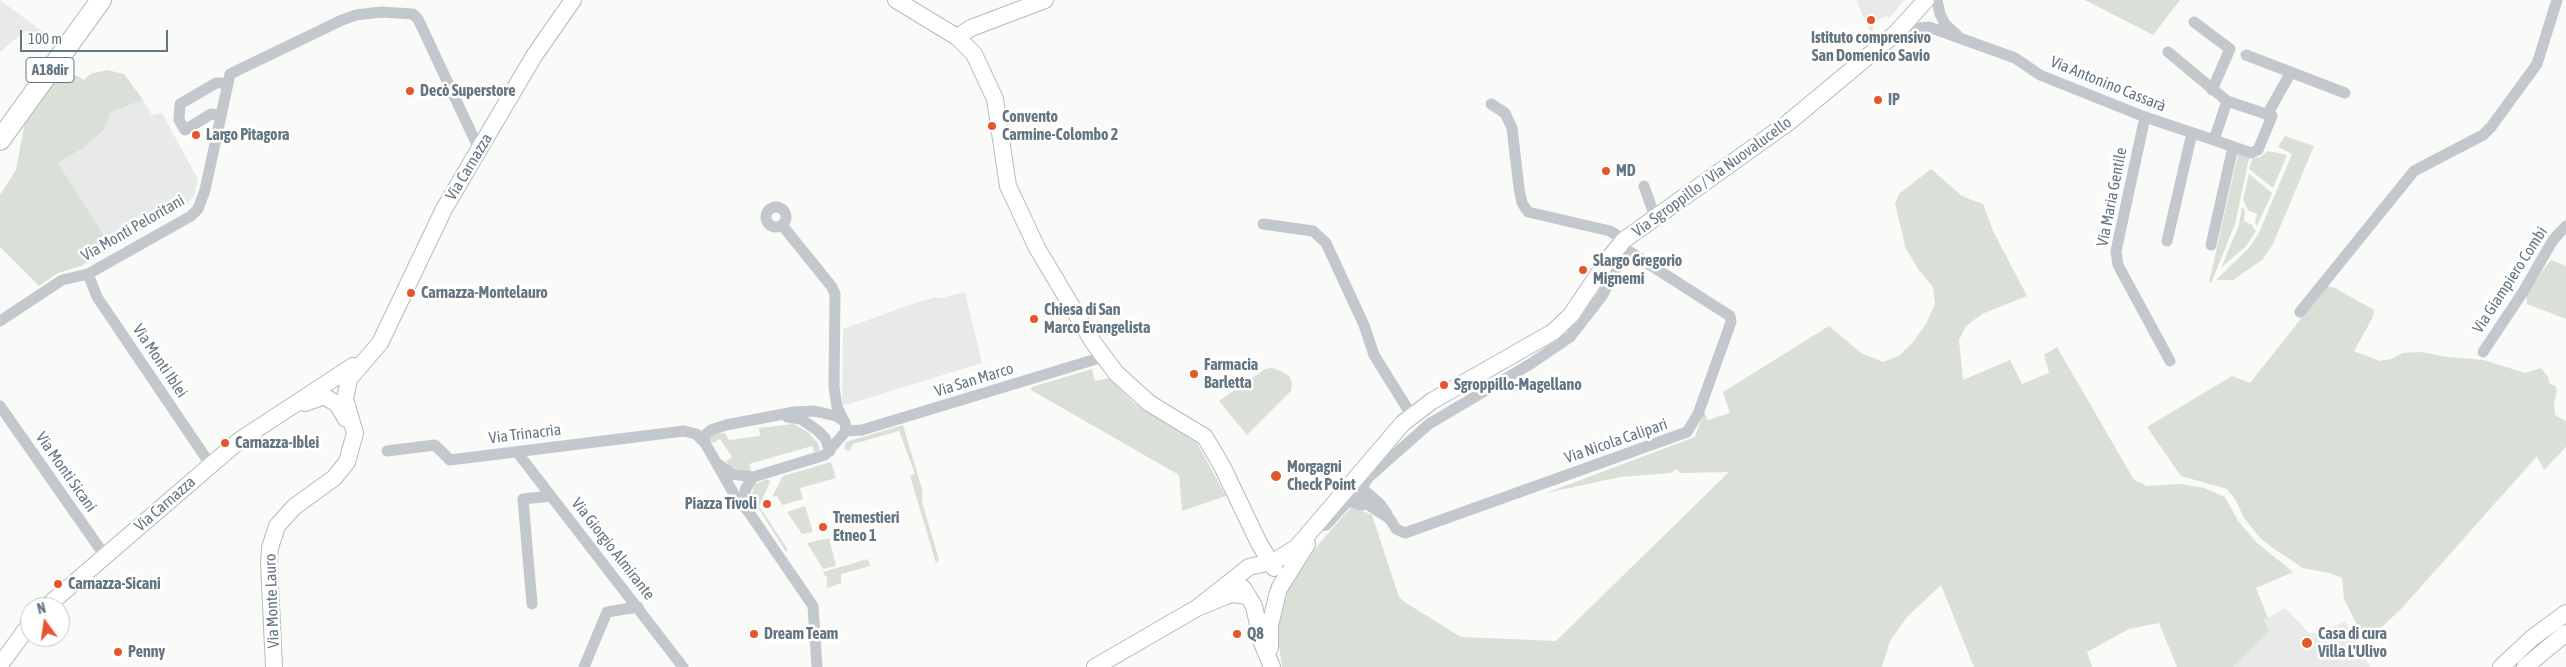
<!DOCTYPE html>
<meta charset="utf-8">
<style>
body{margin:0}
#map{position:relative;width:2566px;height:667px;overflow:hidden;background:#fafaf8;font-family:"Asap Condensed",sans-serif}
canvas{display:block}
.north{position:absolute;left:20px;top:597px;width:50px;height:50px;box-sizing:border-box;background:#fff;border:1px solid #c1c8cd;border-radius:50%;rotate:346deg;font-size:14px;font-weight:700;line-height:20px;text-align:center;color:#657683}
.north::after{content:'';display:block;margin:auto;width:18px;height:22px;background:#e4572e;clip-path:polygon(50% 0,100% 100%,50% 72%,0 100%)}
.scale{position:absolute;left:20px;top:30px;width:148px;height:22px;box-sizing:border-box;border:2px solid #657683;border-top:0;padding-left:6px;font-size:15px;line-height:18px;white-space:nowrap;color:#657683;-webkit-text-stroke:4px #fff;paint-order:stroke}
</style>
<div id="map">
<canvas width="2566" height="667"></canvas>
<div class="north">N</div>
<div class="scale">100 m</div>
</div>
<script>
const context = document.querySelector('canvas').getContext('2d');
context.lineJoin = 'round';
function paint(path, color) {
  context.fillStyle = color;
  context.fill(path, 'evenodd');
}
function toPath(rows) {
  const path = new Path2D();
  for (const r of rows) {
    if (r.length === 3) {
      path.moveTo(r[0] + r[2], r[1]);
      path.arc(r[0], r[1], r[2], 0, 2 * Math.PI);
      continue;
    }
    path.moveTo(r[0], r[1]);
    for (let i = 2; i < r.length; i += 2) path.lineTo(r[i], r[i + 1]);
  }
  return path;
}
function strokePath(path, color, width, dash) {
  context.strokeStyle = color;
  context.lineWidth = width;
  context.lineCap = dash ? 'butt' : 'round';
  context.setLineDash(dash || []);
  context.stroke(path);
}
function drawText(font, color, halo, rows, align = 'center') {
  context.font = font + ' "Asap Condensed",sans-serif';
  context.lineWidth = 5;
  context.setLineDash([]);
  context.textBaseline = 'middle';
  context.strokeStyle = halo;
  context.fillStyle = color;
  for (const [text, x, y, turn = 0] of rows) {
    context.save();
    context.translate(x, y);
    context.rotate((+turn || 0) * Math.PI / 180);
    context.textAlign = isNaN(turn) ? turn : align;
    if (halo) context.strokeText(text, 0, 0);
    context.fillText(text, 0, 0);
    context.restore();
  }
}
paint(toPath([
 [0,0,46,34,41,42,33,33,25,31,0,52],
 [1856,0,1905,0,1889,18,1887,16,1873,22,1873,38],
 [143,100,152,115,162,113,198,179,194,196,188,203,112,248,58,163,83,148,99,135,104,129,111,112],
 [965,292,982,363,842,406,843,329,912,304,936,297,937,299],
 [2285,608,2310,634,2345,622,2370,667,2233,667,2269,631,2264,620]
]), '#e8e9e9');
paint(toPath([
 [2085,0,2180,0,2153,35],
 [65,69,84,80,90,74,107,70,124,74,143,100,111,112,104,129,99,135,83,148,58,163,112,248,81,266,58,273,39,286,0,247,0,195,16,170,26,116],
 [2285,136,2314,146,2273,244,2262,260,2233,280,2216,280,2249,248,2259,233,2292,154,2278,147],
 [2268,151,2287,155,2273,188,2249,169,2253,158,2260,157],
 [2238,154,2249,158,2235,224,2212,281,2209,283],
 [1931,169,1962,196,1983,204,1993,231,2027,296,1982,314,1966,326,1959,340,1963,380,2010,360,2022,384,2049,373,2044,355,2057,347,2134,480,2147,486,2180,484,2204,488,2225,497,2238,521,2256,542,2293,572,2256,588,2268,618,2264,620,2269,631,2233,667,2177,667,2159,623,2129,629,2087,652,2092,667,1974,667,1941,585,1907,617,1890,641,1882,667,1282,667,1277,631,1279,619,1290,584,1305,560,1352,506,1372,515,1399,597,1406,603,1461,637,1556,641,1729,472,1681,473,1676,469,1671,473,1620,477,1546,493,1695,437,1704,412,1708,420,1730,413,1723,392,1829,326,1861,353,1883,362,1899,356,1913,342,1926,324,1935,304,1933,287,1918,269,1906,249,1895,204,1899,194],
 [2249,174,2272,193,2257,226,2255,223,2257,214,2248,210,2243,200],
 [2242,207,2245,211,2244,221,2252,225,2256,231,2246,246,2221,268,2239,225],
 [2551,260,2566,266,2566,319,2527,304,2526,292],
 [2327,286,2335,288,2374,310,2373,317,2354,351,2380,361,2391,359,2403,353,2421,352,2447,357,2484,360,2525,373,2541,368,2548,377,2549,383,2555,386,2557,391,2554,402,2555,415,2566,421,2566,447,2544,470,2537,456,2402,608,2366,642,2344,599,2342,578,2330,573,2303,568,2273,548,2261,539,2244,518,2235,499,2227,489,2181,476,2147,427,2232,376,2250,383],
 [1272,368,1281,371,1289,376,1292,383,1291,391,1247,435,1219,401,1265,369],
 [1092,369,1095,381,1109,378,1134,403,1197,443,1226,496,1182,511,1179,475,1031,390,1032,387],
 [794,424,809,433,818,443,820,450,814,452,812,446,749,464,751,471,749,472,730,467,726,461,732,457,720,439,713,443,710,440,713,434,725,433,729,440,760,436,759,428],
 [903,425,922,489,922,502,939,560,936,563,910,476,915,474,899,431,853,444,849,451,844,449,846,442],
 [831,462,836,478,800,488,803,499,782,505,777,496,772,497,783,476],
 [768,479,770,482,759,506,788,550,786,552,751,496,755,484],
 [805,506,813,532,802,534,787,512],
 [829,538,836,566,823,569,807,543],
 [868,559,870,566,841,574,841,583,827,588,827,578,823,572]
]), '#dadfd7');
const secondary = toPath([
 [896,0,957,37,974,54,995,99,1008,186,1037,248,1093,342,1116,373,1149,403,1205,437,1222,466,1259,543,1274,568],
 [957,37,971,28,1045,0],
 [305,403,322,397,327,398,337,404,346,419],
 [1280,587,1307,544],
 [1243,588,1254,606,1262,643,1272,667],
 [46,607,240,440,353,366],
 [1197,608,1249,567,1275,561,1297,547,1403,423,1432,401,1553,332,1571,315,1610,257,1624,240,1789,122,1896,33,1926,0],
 [1270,648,1270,625,1278,592],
 [0,665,30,624],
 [274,667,269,563,270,548,277,526,294,507,334,478,347,462,355,433,345,399,349,379,380,343,444,209,534,56,573,0],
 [1095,667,1197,608,1226,596,1234,594,1247,596],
 [2501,667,2532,638,2566,613],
 [2525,667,2566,633]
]);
const highway = toPath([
 [0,140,101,0]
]);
strokePath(secondary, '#b3babf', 18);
strokePath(highway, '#b4b9bd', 22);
strokePath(toPath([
 [1937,0,1940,14,1945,24,1957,35],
 [2194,22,2230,49,2212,90],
 [1900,30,1929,27,2015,58,2040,75,2145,117,2214,140],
 [2168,52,2227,101],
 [2246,55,2345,93],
 [2227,101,2272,116,2258,150,2251,153,2214,140,2227,101],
 [1491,104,1505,113,1512,128,1519,188,1522,203,1528,212,1610,231,1624,240],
 [221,115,211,114,185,130,179,120,180,104,216,83,228,83],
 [2267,115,2291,72],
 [2145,117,2116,251,2118,265,2170,361],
 [1644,186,1655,217],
 [776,217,10],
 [1263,224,1313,231,1326,243,1364,325,1374,355,1412,416],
 [782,225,832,287,835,294,834,387,837,407,843,419],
 [2167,241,2192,133],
 [2211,245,2233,147],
 [88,274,97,297,210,464],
 [2300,312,2414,171,2483,135,2491,127,2537,64,2557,0],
 [0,321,62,280,88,274,191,216,198,209,205,190,230,74,342,20,356,15,381,12,413,14,418,19,479,149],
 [2483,352,2523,292,2553,240,2566,226],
 [0,406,105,556],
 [787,417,801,419,817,430,825,438,830,451],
 [846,431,862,430,1103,357],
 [387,451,435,445,450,460,684,431,696,434,705,443],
 [517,452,683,667],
 [718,464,732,474,753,477,825,455,846,431,845,422,836,416,814,411,794,412,726,425,711,430,705,435,705,443,738,501,748,511,813,606,817,667],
 [1345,490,1390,519,1396,529,1405,533,1687,432,1698,414,1731,322,1730,316,1630,252,1623,256,1616,249],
 [748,511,745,490,753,477],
 [1387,514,1380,504,1362,488,1368,478,1429,424,1532,363,1570,337,1602,296,1623,256],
 [1318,527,1326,525,1348,501,1362,505],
 [532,604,523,499,551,496],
 [584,667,607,612,638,607]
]), '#c3c8cc', 11);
strokePath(secondary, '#fff', 16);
strokePath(highway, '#fff', 20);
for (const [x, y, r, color] of [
 [1871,20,5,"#e4572e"],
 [410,91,5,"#e4572e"],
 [1878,100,5,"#e4572e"],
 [992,126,5,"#e4572e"],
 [196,135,5,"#e4572e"],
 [1606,171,5,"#e4572e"],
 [1583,270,5,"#e4572e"],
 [411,293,5,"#e4572e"],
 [1034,319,5,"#e4572e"],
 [1194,374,5,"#e4572e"],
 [1444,385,5,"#e4572e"],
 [225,443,5,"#e4572e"],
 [1276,476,6,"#e4572e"],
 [767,504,5,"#e4572e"],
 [823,527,5,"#e4572e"],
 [58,584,5,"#e4572e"],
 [754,634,5,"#e4572e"],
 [1237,634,5,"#e4572e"],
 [2307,643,6,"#e4572e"],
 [118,652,5,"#e4572e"]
]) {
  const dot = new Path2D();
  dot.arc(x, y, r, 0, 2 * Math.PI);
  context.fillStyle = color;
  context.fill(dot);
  strokePath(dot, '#fff', 2);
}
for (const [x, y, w] of [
 [50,70,48]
]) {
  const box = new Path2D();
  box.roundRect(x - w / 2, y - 12.5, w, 25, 4);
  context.fillStyle = '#fff';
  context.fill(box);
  strokePath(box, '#657683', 1);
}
drawText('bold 15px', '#657683', null, [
 ["A18dir",50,70]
]);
drawText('bold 16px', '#657683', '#fff', [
 ["Istituto comprensivo",1871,38,"center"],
 ["San Domenico Savio",1871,56,"center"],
 ["Decò Superstore",420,91],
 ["IP",1888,100],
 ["Convento",1002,117],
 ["Carmine-Colombo 2",1002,135],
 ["Largo Pitagora",206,135],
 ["MD",1616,171],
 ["Slargo Gregorio",1593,261],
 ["Mignemi",1593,279],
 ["Carnazza-Montelauro",421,293],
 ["Chiesa di San",1044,310],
 ["Marco Evangelista",1044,328],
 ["Farmacia",1204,365],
 ["Barletta",1204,383],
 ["Sgroppillo-Magellano",1454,385],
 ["Carnazza-Iblei",235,443],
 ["Morgagni",1287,467],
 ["Check Point",1287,485],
 ["Piazza Tivoli",757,504,"right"],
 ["Tremestieri",833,518],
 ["Etneo 1",833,536],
 ["Carnazza-Sicani",68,584],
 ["Dream Team",764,634],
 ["Q8",1247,634],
 ["Casa di cura",2318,634],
 ["Villa L'Ulivo",2318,652],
 ["Penny",128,652]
], 'left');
drawText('16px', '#657683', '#fff', [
 ["Via Antonino Cassarà",2108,84,22],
 ["Via Carnazza",469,167,-59],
 ["Via Sgroppillo / Via Nuovalucello",1712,177,-36],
 ["Via Maria Gentile",2112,197,-79],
 ["Via Monti Peloritani",133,228,-30],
 ["Via Giampiero Combi",2510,280,-57],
 ["Via Monti Iblei",160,361,56],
 ["Via San Marco",974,380,-17],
 ["Via Trinacria",525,434,-7],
 ["Via Nicola Calipari",1616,441,-19],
 ["Via Monti Sicani",66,472,55],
 ["Via Carnazza",165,504,-41],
 ["Via Giorgio Almirante",613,549,52],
 ["Via Monte Lauro",272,601,-92]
]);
</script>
